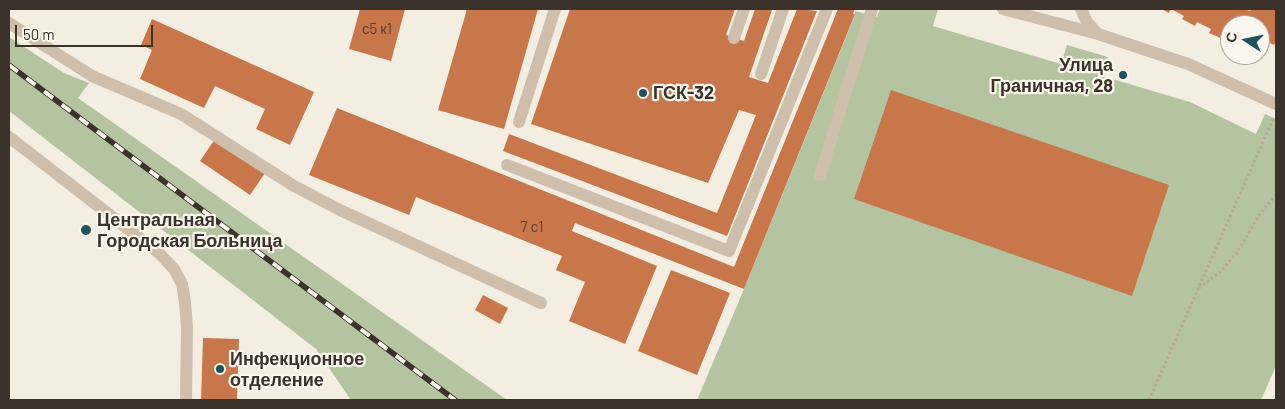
<!DOCTYPE html>
<meta charset="utf-8">
<style>
body{margin:0}
#map{position:relative;width:1285px;height:409px;overflow:hidden;background:#f4ede1;font-family:Barlow,sans-serif}
canvas{display:block}
.frame{position:absolute;inset:0;border:10px solid #3b322b;pointer-events:none}
.north{position:absolute;left:1220px;top:15px;width:50px;height:50px;box-sizing:border-box;background:#fbf6ee;border:1px solid #aea8a0;border-radius:50%;rotate:281deg;font-size:14px;font-weight:700;line-height:20px;text-align:center;color:#3b322b}
.north::after{content:'';display:block;margin:auto;width:18px;height:22px;background:#1f525e;clip-path:polygon(50% 0,100% 100%,50% 72%,0 100%)}
.scale{position:absolute;left:15px;top:25px;width:138px;height:22px;box-sizing:border-box;border:2px solid #3b322b;border-top:0;padding-left:6px;font-size:15px;line-height:18px;white-space:nowrap;color:#3b322b;-webkit-text-stroke:4px #fbf6ee;paint-order:stroke}
</style>
<div id="map">
<canvas width="1285" height="409"></canvas>
<div class="frame"></div>
<div class="north">С</div>
<div class="scale">50 m</div>
</div>
<script>
const context = document.querySelector('canvas').getContext('2d');
context.lineJoin = 'round';
function paint(path, color) {
  context.fillStyle = color;
  context.fill(path, 'evenodd');
}
function toPath(rows) {
  const path = new Path2D();
  for (const r of rows) {
    path.moveTo(r[0], r[1]);
    for (let i = 2; i < r.length; i += 2) path.lineTo(r[i], r[i + 1]);
  }
  return path;
}
function strokePath(path, color, width, dash) {
  context.strokeStyle = color;
  context.lineWidth = width;
  context.lineCap = dash ? 'butt' : 'round';
  context.setLineDash(dash || []);
  context.stroke(path);
}
function drawText(font, color, halo, rows, align = 'center') {
  context.font = font + ' Barlow,sans-serif';
  context.lineWidth = 4.5;
  context.setLineDash([]);
  context.textBaseline = 'middle';
  context.strokeStyle = halo;
  context.fillStyle = color;
  for (const [text, x, y, turn = 0] of rows) {
    context.save();
    context.translate(x, y);
    context.rotate((+turn || 0) * Math.PI / 180);
    context.textAlign = isNaN(turn) ? turn : align;
    if (halo) context.strokeText(text, 0, 0);
    context.fillText(text, 0, 0);
    context.restore();
  }
}
paint(toPath([
 [880,9,938,9,933,26,1061,64,1067,45,1108,57,1102,76,1190,102,1256,134,1265,114,1276,119,1276,366,1261,400,697,400,744,289,855,15,855,11,877,17],
 [9,37,64,73,89,83,78,98,507,400,351,400,316,349,9,111]
]), '#b4c4a0');
paint(toPath([
 [360,9,405,9,391,61,349,49],
 [467,9,538,9,504,129,438,110],
 [570,9,735,9,726,35,744,41,755,9,772,10,749,77,768,83,797,9,817,11,727,236,503,151,509,134,717,213,756,115,739,110,708,183,531,124],
 [838,9,855,9,853,14,855,14,744,289,575,223,572,231,657,266,625,344,569,321,585,282,556,270,562,256,416,197,409,215,309,175,337,108,734,267],
 [1161,9,1244,9,1250,11,1251,9,1276,9,1276,41,1274,45,1266,41,1260,52,1260,25,1230,25,1230,38,1225,36,1223,39,1209,33,1211,29,1197,22,1195,26,1182,19,1184,16,1171,9,1169,13],
 [152,19,314,92,290,145,256,129,265,109,215,86,204,108,140,79,152,50,141,45],
 [891,90,1169,185,1132,296,854,199],
 [215,139,265,173,250,195,200,161],
 [671,270,730,293,697,375,638,351],
 [483,295,508,308,500,324,475,310],
 [203,338,239,339,237,400,201,400]
]), '#c8774b');
strokePath(toPath([
 [1199,288,1219,273,1236,254,1260,214,1276,195],
 [1149,400,1274,117]
]), '#b9a996', 3, [2.5, 2.5]);
strokePath(toPath([
 [1003,9,1098,34,1188,64,1276,104],
 [1081,9,1087,22,1098,34],
 [9,23,92,76,181,114,294,186,340,210,541,303],
 [734,38,744,9],
 [761,74,783,9],
 [519,122,555,9],
 [9,137,159,253,174,269,182,284,185,302,187,327,186,400],
 [507,165,729,251,827,9],
 [820,175,872,9]
]), '#cdbfac', 12);
const rail = toPath([
 [9,65,455,400]
]);
strokePath(rail, '#3b322b', 5.5);
strokePath(rail, '#fbf6ee', 4, [11]);
for (const [x, y, r, color] of [
 [1123,75,5,"#1f525e"],
 [643,93,5,"#1f525e"],
 [86,230,6,"#1f525e"],
 [220,369,5,"#1f525e"]
]) {
  const dot = new Path2D();
  dot.arc(x, y, r, 0, 2 * Math.PI);
  context.fillStyle = color;
  context.fill(dot);
  strokePath(dot, '#fbf6ee', 2);
}
drawText('15px', '#5e4333', null, [
 ["с5 к1",377,29],
 ["7 с1",532,227]
]);
drawText('bold 18px', '#3b322b', '#fbf6ee', [
 ["Улица",1113,65,"right"],
 ["Граничная, 28",1113,86,"right"],
 ["ГСК-32",653,93],
 ["Центральная",97,220],
 ["Городская Больница",97,241],
 ["Инфекционное",230,359],
 ["отделение",230,380]
], 'left');
</script>
